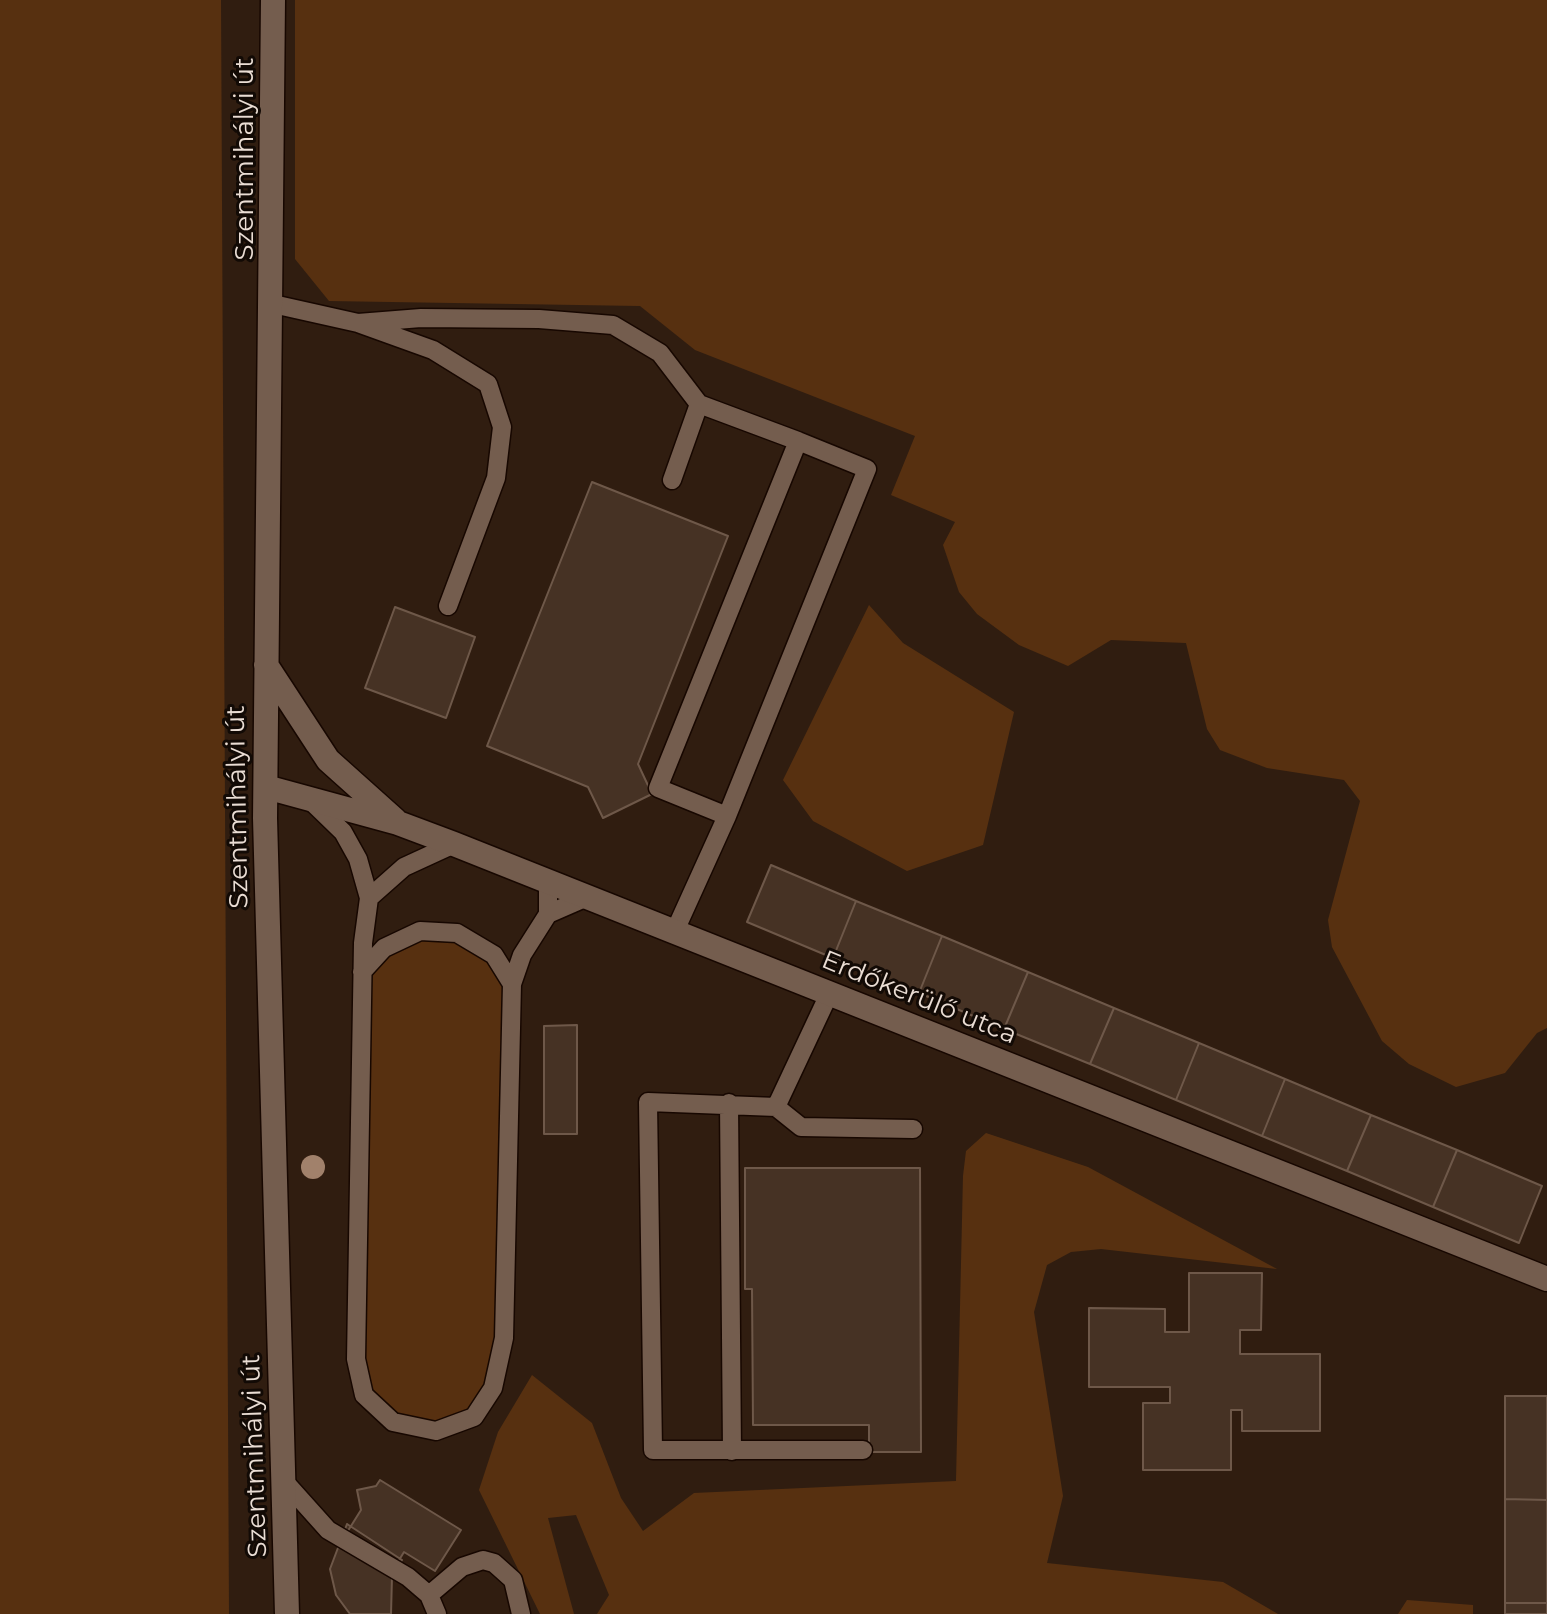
<!DOCTYPE html>
<meta charset="utf-8">
<style>
body{margin:0}
canvas{display:block;background:#301d10}
</style>
<canvas width="1547" height="1614"></canvas>
<script>
const context = document.querySelector('canvas').getContext('2d');
context.lineJoin = 'round';
function paint(path, color) {
  context.fillStyle = color;
  context.fill(path, 'evenodd');
}
function toPath(rows) {
  const path = new Path2D();
  for (const r of rows) {
    path.moveTo(r[0], r[1]);
    for (let i = 2; i < r.length; i += 2) path.lineTo(r[i], r[i + 1]);
  }
  return path;
}
function strokePath(path, color, width, dash) {
  context.strokeStyle = color;
  context.lineWidth = width;
  context.lineCap = dash ? 'butt' : 'round';
  context.setLineDash(dash || []);
  context.stroke(path);
}
function drawText(font, color, halo, rows, align = 'center') {
  context.font = font + ' Montserrat,sans-serif';
  context.lineWidth = 6;
  context.setLineDash([]);
  context.textBaseline = 'middle';
  context.strokeStyle = halo;
  context.fillStyle = color;
  for (const [text, x, y, turn = 0] of rows) {
    context.save();
    context.translate(x, y);
    context.rotate((+turn || 0) * Math.PI / 180);
    context.textAlign = isNaN(turn) ? turn : align;
    if (halo) context.strokeText(text, 0, 0);
    context.fillText(text, 0, 0);
    context.restore();
  }
}
paint(toPath([
 [0,0,221,0,229,1614,0,1614],
 [295,0,1547,0,1547,1028,1537,1033,1505,1073,1456,1087,1409,1064,1382,1041,1332,947,1328,920,1360,801,1344,780,1267,768,1220,750,1207,729,1186,643,1111,640,1068,666,1019,645,977,614,959,592,943,545,955,522,891,495,915,436,695,350,640,306,329,301,295,259],
 [869,605,903,643,1014,712,983,845,907,871,813,821,783,780],
 [420,931,457,933,512,984,504,1338,474,1417,436,1431,393,1422,364,1395,362,972],
 [986,1133,1088,1167,1277,1269,1101,1249,1071,1252,1047,1265,1034,1312,1063,1496,1047,1563,1223,1582,1278,1614,597,1614,609,1595,576,1515,548,1518,574,1614,540,1614,479,1490,498,1432,532,1375,592,1423,621,1498,643,1531,694,1493,956,1481,963,1176,966,1151],
 [1407,1600,1473,1605,1473,1614,1398,1614]
]), '#573010');
const building = toPath([
 [592,482,728,536,638,764,652,794,603,818,588,787,487,746,592,482],
 [395,607,475,637,446,718,365,688,395,607],
 [771,865,856,901,833,958,747,922,771,865],
 [856,901,942,936,919,993,833,958,856,901],
 [942,936,1028,972,1004,1029,919,993,942,936],
 [1028,972,1114,1008,1090,1064,1004,1029,1028,972],
 [1114,1008,1199,1043,1176,1100,1090,1064,1114,1008],
 [577,1025,577,1134,544,1134,544,1026,577,1025],
 [1199,1043,1285,1079,1262,1136,1176,1100,1199,1043],
 [1285,1079,1371,1115,1347,1171,1262,1136,1285,1079],
 [1371,1115,1457,1150,1433,1207,1347,1171,1371,1115],
 [1457,1150,1542,1186,1519,1243,1433,1207,1457,1150],
 [745,1168,920,1168,921,1452,869,1452,869,1425,753,1425,752,1289,745,1289,745,1168],
 [1189,1273,1262,1273,1261,1330,1240,1330,1240,1354,1320,1354,1320,1431,1242,1431,1242,1410,1231,1410,1231,1470,1143,1470,1143,1403,1170,1403,1170,1387,1089,1387,1089,1308,1165,1309,1165,1332,1189,1332,1189,1273],
 [1505,1396,1547,1396,1547,1500,1505,1499,1505,1396],
 [380,1480,461,1530,435,1571,404,1552,396,1565,346,1534,361,1510,357,1490,376,1486,380,1480],
 [1505,1499,1547,1500,1547,1603,1505,1603,1505,1499],
 [347,1524,402,1560,392,1576,391,1614,350,1614,336,1595,330,1569,347,1524],
 [1505,1603,1547,1603,1547,1614,1505,1614,1505,1603]
]);
paint(building, '#463224');
strokePath(building, '#6e5849', 2);
const lane = toPath([
 [273,304,358,323,433,350,488,384,502,427,496,478,448,606],
 [358,323,421,318,539,319,613,325,660,353,699,404,798,441],
 [672,480,699,404],
 [310,800,343,832,358,859,369,898,363,943,356,1359,364,1395,393,1422,436,1431,474,1417,493,1388,504,1338,512,984,522,955,548,914,548,881],
 [369,898,404,867,454,844],
 [548,914,587,897],
 [674,933,727,816,867,469,798,441,658,788,727,816],
 [362,972,384,948,420,931,457,933,494,955,512,984],
 [830,992,776,1107,648,1102,653,1450,863,1450],
 [729,1103,732,1451],
 [776,1107,801,1127,913,1129],
 [285,1482,328,1530,408,1577,429,1595,437,1614],
 [429,1595,462,1567,483,1560,494,1563,513,1580,521,1614]
]);
const secondary = toPath([
 [273,0,265,818,287,1614],
 [266,665,328,760,395,820],
 [266,787,398,823,454,844,1547,1279]
]);
strokePath(lane, '#170700', 21);
strokePath(secondary, '#170700', 27);
strokePath(lane, '#745d4e', 18);
strokePath(secondary, '#745d4e', 24);
context.fillStyle = '#a1816b';
for (const [x, y] of [
 [313,1167]
]) {
  context.beginPath();
  context.arc(x, y, 12, 0, 2 * Math.PI);
  context.fill();
}
drawText('26px', '#eaddd4', '#120a05', [
 ["Szentmihályi út",245,159,-90],
 ["Szentmihályi út",238,807,-91],
 ["Erdőkerülő utca",919,998,22],
 ["Szentmihályi út",255,1456,-92]
]);
</script>
